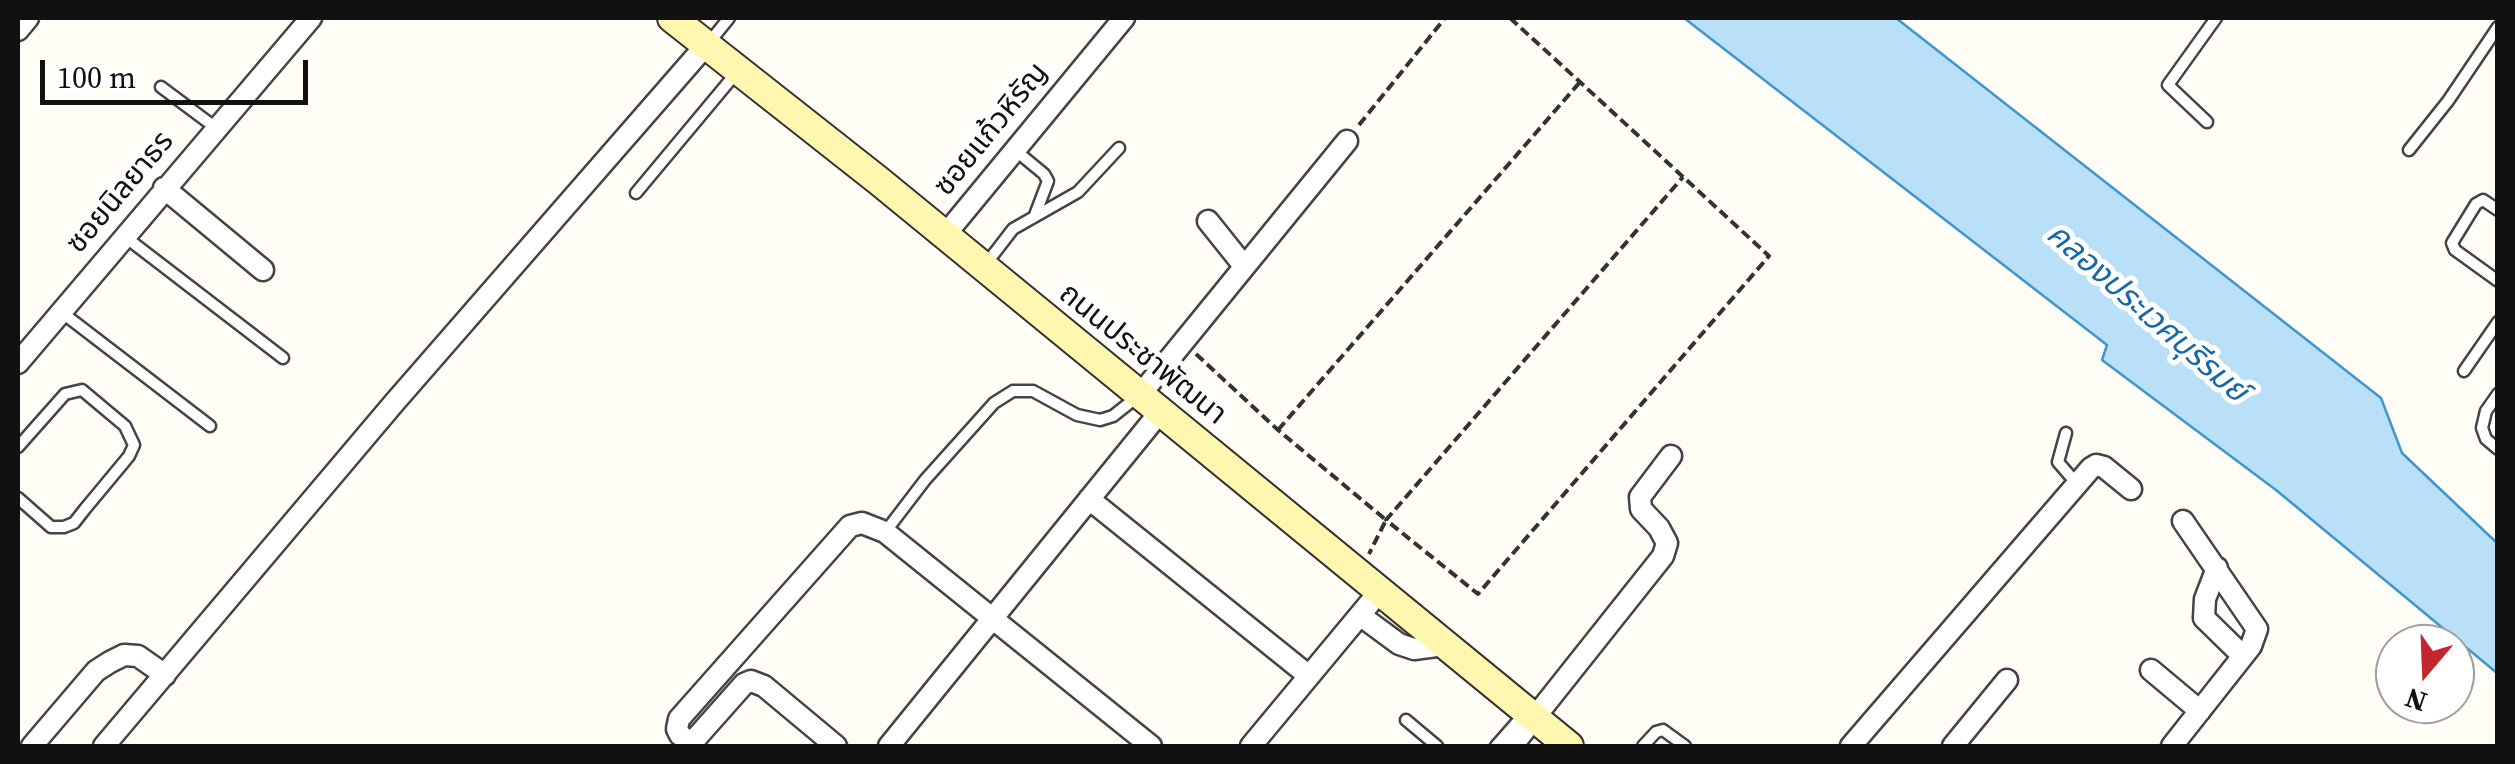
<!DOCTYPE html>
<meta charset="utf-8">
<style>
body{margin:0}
#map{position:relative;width:2515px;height:764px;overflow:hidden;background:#fffdf5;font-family:"Source Serif 4",serif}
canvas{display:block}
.frame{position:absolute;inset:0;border:20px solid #111;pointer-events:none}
.north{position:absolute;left:2375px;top:624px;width:100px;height:100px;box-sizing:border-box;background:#fff;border:2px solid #a0a0a0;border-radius:50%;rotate:199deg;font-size:28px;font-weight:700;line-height:40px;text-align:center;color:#111}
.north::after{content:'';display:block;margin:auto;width:35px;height:45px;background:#c4262e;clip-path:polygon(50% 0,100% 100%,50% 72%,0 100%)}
.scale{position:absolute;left:40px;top:60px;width:268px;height:45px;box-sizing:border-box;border:5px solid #111;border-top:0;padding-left:12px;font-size:30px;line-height:35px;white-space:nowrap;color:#111;-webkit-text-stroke:8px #fff;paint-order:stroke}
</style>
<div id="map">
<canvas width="2515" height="764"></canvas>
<div class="frame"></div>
<div class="north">N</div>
<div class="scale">100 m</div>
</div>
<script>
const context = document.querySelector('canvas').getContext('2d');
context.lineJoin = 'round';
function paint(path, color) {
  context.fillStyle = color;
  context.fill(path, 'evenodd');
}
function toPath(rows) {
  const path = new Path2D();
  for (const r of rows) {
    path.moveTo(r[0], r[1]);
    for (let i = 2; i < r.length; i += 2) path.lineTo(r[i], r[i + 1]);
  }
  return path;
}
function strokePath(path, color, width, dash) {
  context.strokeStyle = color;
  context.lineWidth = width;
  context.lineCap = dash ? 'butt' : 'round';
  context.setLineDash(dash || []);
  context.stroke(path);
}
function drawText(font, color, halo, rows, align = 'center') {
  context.font = font + ' "Source Serif 4","Noto Sans Thai",serif';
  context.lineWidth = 10;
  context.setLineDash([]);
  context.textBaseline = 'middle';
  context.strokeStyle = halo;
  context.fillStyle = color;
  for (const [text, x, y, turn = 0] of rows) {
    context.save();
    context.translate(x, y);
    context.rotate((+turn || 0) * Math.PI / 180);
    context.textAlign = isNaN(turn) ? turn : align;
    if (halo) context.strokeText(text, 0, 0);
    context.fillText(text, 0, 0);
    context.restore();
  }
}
const water = toPath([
 [1684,18,1896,18,2381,398,2402,453,2497,543,2497,673,2276,490,2102,360,2107,345,1684,18]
]);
paint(water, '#b9e0f7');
strokePath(water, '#3f96cf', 2.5);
const lane = toPath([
 [708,44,729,18],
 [161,87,216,128],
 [2207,122,2168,85,2216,18],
 [1015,150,1044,174,1048,181,1035,215],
 [2409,150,2448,101,2498,27],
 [636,193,737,72],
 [2498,210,2483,200,2476,204,2452,243,2455,250,2498,281],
 [124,236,283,358],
 [986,264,1013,229,1078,192,1119,148],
 [60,311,210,426],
 [2464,371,2498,322],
 [2498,394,2486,411,2482,428,2486,439,2498,449],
 [2066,433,2058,462,2077,484],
 [18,447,65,394,82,390,125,426,134,445,129,456,85,509,74,523,64,527,51,527,18,498],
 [886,531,925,480,994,403,1013,391,1033,391,1077,415,1100,420,1113,416,1137,397],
 [1406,720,1437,746],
 [1496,746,1525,713],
 [1643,746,1656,732,1663,730,1685,746]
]);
const street = toPath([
 [18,30,28,18],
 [164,188,263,270],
 [1208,221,1244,266],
 [945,235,1124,18],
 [18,363,311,18],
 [1140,395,1347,141],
 [1089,499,1309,676],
 [2217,568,2205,599,2204,618,2243,656],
 [1361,616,1399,644,1414,649,1444,645],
 [2151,670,2200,711],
 [32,746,96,671,110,662,124,655,138,656,165,675],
 [104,746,394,403,706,45],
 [689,746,744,684,751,681,764,686,836,746],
 [695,746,680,735,677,729,679,719,850,526,862,523,885,532,1151,746],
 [889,746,1160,412],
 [1251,746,1379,592],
 [1512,746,1663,556,1667,543,1659,528,1641,509,1640,497,1671,456],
 [1851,746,2091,468,2096,465,2104,467,2131,489],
 [1953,746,2007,680],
 [2172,746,2251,646,2257,629,2183,521]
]);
const secondary = toPath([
 [672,18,879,181,1569,746]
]);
strokePath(lane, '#444', 15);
strokePath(street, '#444', 25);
strokePath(secondary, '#333', 32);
strokePath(toPath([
 [1510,18,1580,82,1769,256,1478,594,1386,520,1683,177],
 [1359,125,1445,18],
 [1196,354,1278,430,1386,520,1369,554],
 [1278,430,1580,82]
]), '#333', 4, [10, 5]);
strokePath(lane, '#fff', 10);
strokePath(street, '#fff', 20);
strokePath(secondary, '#fff6b0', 28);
drawText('30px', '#111', '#fff', [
 ["ซอยแก้วหิรัญ",992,130,-51],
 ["ซอยนิลยาธร",121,193,-50],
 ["ถนนประชาพัฒนา",1142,355,39]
]);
drawText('italic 32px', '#1768a6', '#fff', [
 ["คลองประเวศบุรีรมย์",2146,314,41]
]);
</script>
